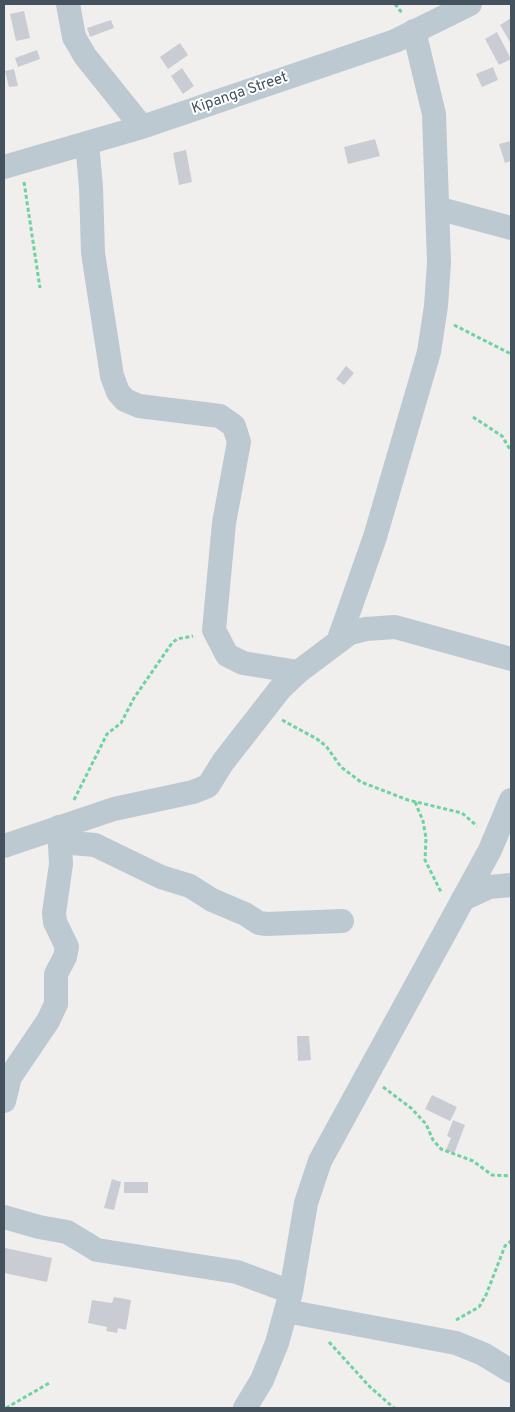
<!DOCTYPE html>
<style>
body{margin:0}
#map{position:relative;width:515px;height:1412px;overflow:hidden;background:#f1eeee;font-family:Overpass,sans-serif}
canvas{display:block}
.frame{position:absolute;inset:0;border:5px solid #44525d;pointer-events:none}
</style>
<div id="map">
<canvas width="515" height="1412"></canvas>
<div class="frame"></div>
</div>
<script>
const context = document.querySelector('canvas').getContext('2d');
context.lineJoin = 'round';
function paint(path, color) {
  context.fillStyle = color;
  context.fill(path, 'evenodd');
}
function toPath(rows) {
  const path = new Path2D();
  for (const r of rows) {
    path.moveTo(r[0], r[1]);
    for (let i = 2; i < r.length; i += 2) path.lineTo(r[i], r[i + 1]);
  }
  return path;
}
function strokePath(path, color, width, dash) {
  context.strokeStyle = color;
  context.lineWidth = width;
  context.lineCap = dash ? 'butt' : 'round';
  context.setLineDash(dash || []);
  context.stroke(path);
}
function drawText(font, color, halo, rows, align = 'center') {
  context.font = font + ' Overpass,sans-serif';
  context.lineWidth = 4;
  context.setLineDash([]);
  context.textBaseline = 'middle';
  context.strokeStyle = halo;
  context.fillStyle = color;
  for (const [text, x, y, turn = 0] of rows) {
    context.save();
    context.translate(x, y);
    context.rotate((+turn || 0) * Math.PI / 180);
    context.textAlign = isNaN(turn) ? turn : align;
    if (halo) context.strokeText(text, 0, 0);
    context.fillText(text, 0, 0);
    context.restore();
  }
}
paint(toPath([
 [24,11,30,38,16,41,10,14],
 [511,18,511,41,510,42,500,25],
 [111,20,114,28,90,37,87,28],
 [497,32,511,59,499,65,485,39],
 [180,43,188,55,168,69,160,57],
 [37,50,40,59,18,67,15,58],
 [493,67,498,80,482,87,476,74],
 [182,68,194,86,183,94,171,76],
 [14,69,18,86,9,87,5,71],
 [375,139,380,156,348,164,344,147],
 [511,141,511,161,505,163,499,144],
 [186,150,192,182,179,185,173,153],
 [346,366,354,373,344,385,336,379],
 [297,1036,309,1036,311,1060,298,1061],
 [432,1095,457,1107,450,1121,425,1109],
 [453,1120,465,1125,454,1154,446,1150,451,1138,447,1136],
 [112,1179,121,1182,114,1210,104,1208],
 [124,1182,148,1182,148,1193,124,1193],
 [5,1248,52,1258,47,1282,4,1273],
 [114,1297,131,1300,126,1330,118,1328,117,1333,106,1331,107,1327,88,1323,92,1300,112,1303]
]), '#c9cdd3');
strokePath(toPath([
 [395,4,402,13],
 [24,182,40,288],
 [454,325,511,354],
 [473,417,502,436,511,451],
 [282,720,317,739,326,746,341,767,361,782,408,800,462,813,477,826],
 [74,800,107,734,121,723,134,698,172,643,177,639,193,636],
 [415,802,423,821,426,838,425,860,441,892],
 [383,1087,411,1108,426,1124,433,1140,441,1149,473,1161,492,1175,511,1176],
 [456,1320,479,1307,486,1295,505,1246,511,1241],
 [329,1342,370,1387,394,1408],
 [6,1408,51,1382]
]), '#6dd3a0', 3, [4, 2.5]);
strokePath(toPath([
 [68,4,74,37,85,56,142,127],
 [87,143,91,187,93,253,112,376,118,392,125,400,139,406,220,416,234,426,239,442,224,523,214,630,227,655,243,663,298,672],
 [4,167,142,127,395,41,470,4],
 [437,208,511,228],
 [338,642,375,537,429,352,436,306,439,263,434,114,414,31],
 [60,842,95,845,161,877,190,886,212,900,245,914,259,923,267,924,342,921],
 [4,846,114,809,193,792,208,786,223,762,280,689,298,672,350,633,366,629,395,627,511,659],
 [463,899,489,887,511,885],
 [4,1101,10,1077,48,1021,56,1004,56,974,65,957,67,947,55,922,54,913,61,864,59,827],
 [4,1217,39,1227,67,1232,97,1250,237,1272,291,1292],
 [286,1311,456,1343,483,1354,511,1371],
 [245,1408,262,1380,277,1343,291,1292,306,1203,320,1161,490,850,511,800]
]), '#bdc9d1', 24);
drawText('15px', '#44525d', '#fff', [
 ["Kipanga Street",240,94,-19]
]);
</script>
